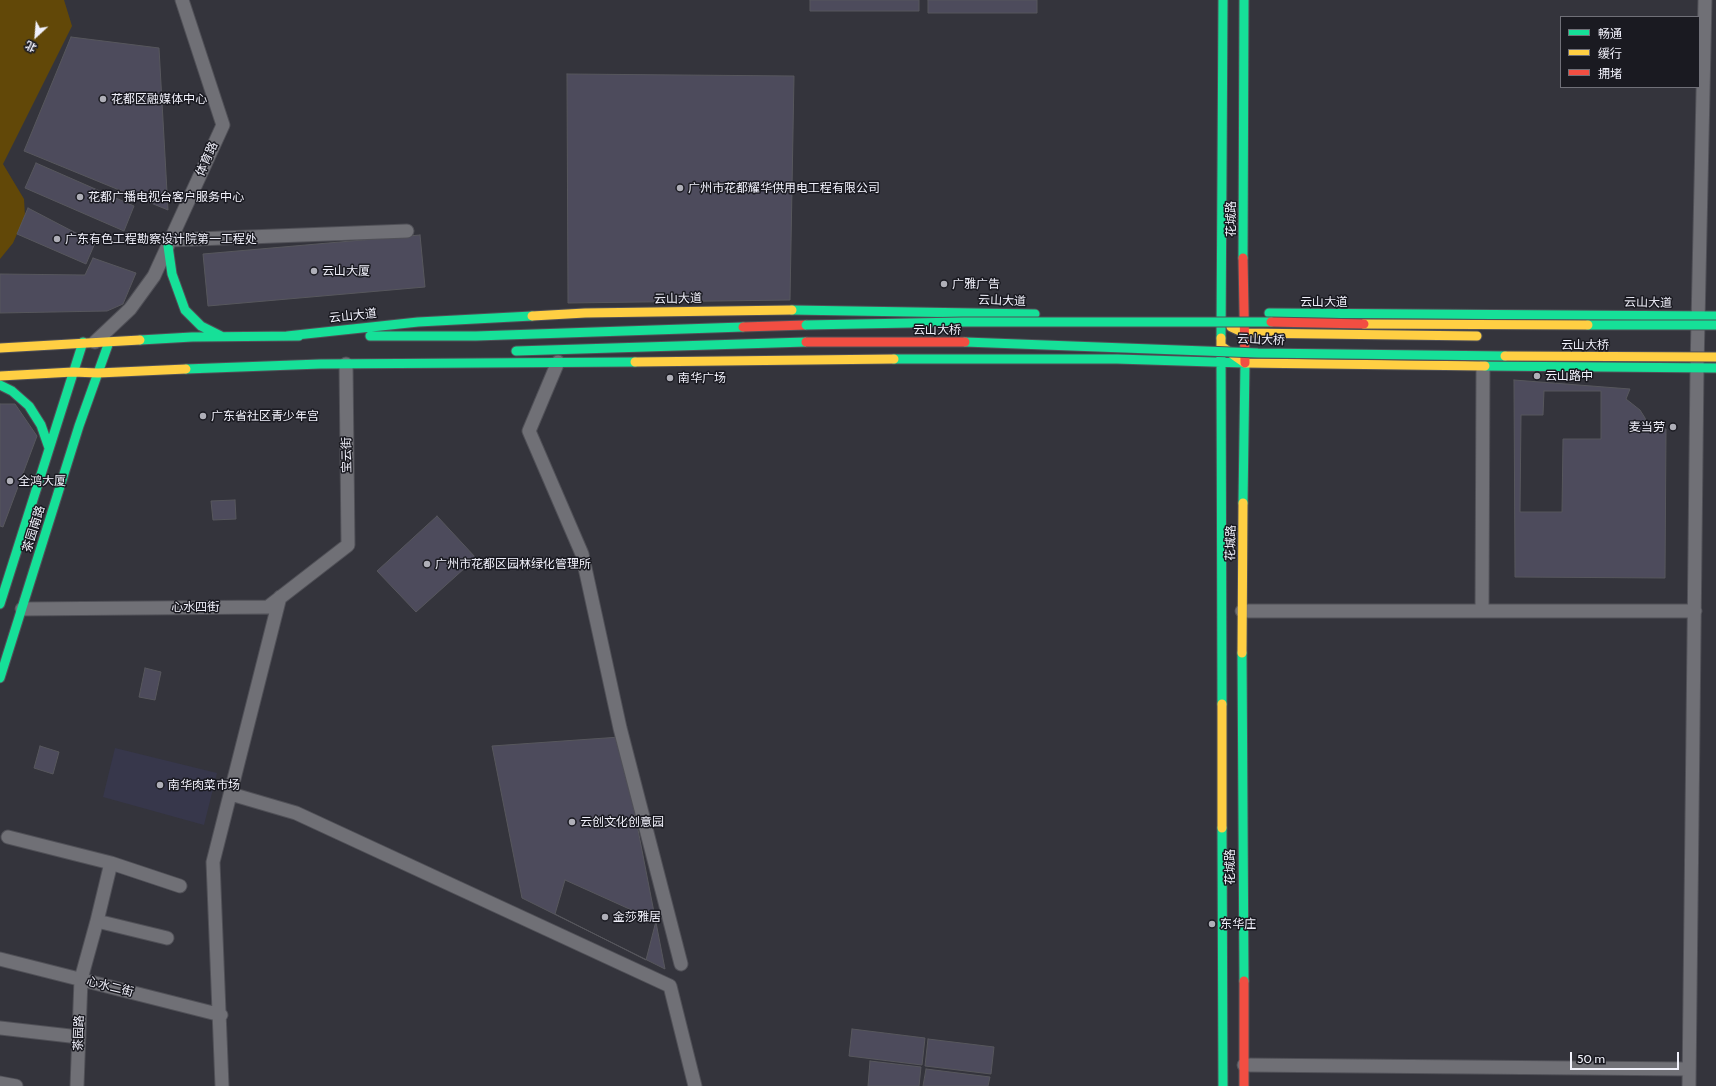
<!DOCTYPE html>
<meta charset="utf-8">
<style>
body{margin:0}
#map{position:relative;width:1716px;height:1086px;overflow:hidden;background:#34343c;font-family:Cabin,"Noto Sans SC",sans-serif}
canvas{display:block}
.legend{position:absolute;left:1560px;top:16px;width:140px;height:72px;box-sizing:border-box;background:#1a1a21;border:1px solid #707078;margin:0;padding:5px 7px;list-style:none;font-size:12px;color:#f1f1fb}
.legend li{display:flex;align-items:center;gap:8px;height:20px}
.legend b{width:20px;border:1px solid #707078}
.north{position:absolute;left:16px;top:16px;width:40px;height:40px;-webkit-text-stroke:3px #1a1a21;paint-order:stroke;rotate:206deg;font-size:11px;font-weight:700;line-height:16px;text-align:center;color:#f1f1fb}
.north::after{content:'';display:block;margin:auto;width:14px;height:18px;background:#f1f1fb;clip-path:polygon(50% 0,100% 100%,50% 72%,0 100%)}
.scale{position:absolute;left:1570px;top:1052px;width:109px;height:18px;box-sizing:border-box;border:2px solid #f1f1fb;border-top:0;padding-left:5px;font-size:12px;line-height:14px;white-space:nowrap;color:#f1f1fb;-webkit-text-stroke:3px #1a1a21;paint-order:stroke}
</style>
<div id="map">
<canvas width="1716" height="1086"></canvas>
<ul class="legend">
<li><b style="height:5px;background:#16e098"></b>畅通</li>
<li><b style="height:5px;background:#ffcf43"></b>缓行</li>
<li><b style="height:5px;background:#f24e42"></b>拥堵</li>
</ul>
<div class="north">北</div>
<div class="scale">50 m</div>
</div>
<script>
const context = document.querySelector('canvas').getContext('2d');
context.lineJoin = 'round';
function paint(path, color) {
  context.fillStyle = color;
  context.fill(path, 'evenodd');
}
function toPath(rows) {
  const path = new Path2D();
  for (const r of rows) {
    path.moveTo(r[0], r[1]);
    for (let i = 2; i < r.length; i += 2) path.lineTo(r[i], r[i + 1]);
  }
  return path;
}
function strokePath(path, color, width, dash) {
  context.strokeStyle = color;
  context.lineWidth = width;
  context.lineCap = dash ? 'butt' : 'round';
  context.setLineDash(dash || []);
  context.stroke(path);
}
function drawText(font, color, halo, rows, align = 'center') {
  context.font = font + ' Cabin,"Noto Sans SC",sans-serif';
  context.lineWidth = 3;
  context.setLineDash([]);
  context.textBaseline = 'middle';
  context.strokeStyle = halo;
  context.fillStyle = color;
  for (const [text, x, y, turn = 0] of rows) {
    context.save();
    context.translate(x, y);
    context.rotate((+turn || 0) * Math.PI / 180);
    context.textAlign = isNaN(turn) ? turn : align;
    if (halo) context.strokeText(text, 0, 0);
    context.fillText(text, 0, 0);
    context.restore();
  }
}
paint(toPath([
 [115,748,217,773,204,825,103,797]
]), '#37374b');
paint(toPath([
 [0,0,64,0,72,26,3,164,24,199,25,216,13,243,0,259]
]), '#624808');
const building = toPath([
 [810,0,919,0,919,11,810,11,810,0],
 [928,0,1037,0,1037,13,928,13,928,0],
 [71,37,159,48,168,210,24,151,71,37],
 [567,74,794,76,790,300,568,303,567,74],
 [36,163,134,206,124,231,25,188,36,163],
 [28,208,95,243,86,264,17,234,28,208],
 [420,235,425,287,208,306,203,254,420,235],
 [93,258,136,273,123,304,107,311,0,313,0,274,85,275,93,258],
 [1514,380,1630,389,1626,399,1640,410,1645,418,1648,427,1666,429,1665,578,1515,577,1514,380],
 [1544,391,1601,391,1601,439,1563,439,1562,512,1520,512,1521,415,1543,415,1544,391],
 [0,404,15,404,37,436,3,527,0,526,0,404],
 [235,500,236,519,213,520,211,501,235,500],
 [437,516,476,558,416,612,377,571,437,516],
 [145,668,161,672,155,700,139,697,145,668],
 [620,737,665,969,522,898,492,746,620,737],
 [40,746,59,752,53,774,34,768,40,746],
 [565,880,656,921,646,960,555,914,565,880],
 [852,1029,925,1038,922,1065,849,1056,852,1029],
 [928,1039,994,1047,991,1074,925,1066,928,1039],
 [870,1061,921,1067,919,1086,868,1086,870,1061],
 [926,1069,990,1077,988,1086,923,1086,926,1069]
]);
paint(building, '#4d4b5c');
strokePath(building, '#57575d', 1);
const street = toPath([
 [170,240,407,231],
 [95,342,130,309,154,276,223,125,182,0],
 [558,362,529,431,582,554,620,728,681,964],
 [22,609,268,607,348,545,346,364],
 [1242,611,1695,611],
 [1482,611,1483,367],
 [231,794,296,813,670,986,695,1086],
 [8,837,111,863],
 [97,921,111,863,180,886],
 [0,959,221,1015],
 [0,1028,79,1037],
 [1244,1065,1689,1069],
 [0,1083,16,1086],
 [77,1086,81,979,97,921,167,938],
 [222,1086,213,862,280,597],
 [1689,1086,1697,368,1705,0]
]);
const fast = toPath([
 [168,246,172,274,185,310,201,326,221,336],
 [1243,258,1244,0],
 [792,310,1035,314],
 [1269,313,1716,316],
 [287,336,418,322,532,316],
 [370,336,476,336,743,327],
 [1221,338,1223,0],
 [140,340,192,337,299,336],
 [516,351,806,342],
 [1221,351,1222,704],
 [894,359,1117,359,1245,363,1243,503],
 [1485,366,1716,368],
 [186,369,320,364,635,362],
 [0,385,12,391,29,406,41,425,49,448],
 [0,604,83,342],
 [1242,653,1244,981],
 [0,678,79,426,109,342],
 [1222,828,1223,1086]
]);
const slow = toPath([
 [532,316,585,313,792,310],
 [1231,327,1244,333,1477,336],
 [1221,338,1221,346,1245,363,1485,366],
 [0,348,140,340],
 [635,362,894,359],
 [0,376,73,372,98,373,186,369],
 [1242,653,1243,503],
 [1222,704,1222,828]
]);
const jam = toPath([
 [1243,258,1245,363],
 [743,327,806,325],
 [1244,981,1244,1086]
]);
strokePath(street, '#505057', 15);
strokePath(fast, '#505057', 11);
strokePath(slow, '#505057', 11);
strokePath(jam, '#505057', 11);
strokePath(street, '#707076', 13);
strokePath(fast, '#16e098', 9);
strokePath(slow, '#ffcf43', 9);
strokePath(jam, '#f24e42', 9);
const fastBridge = toPath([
 [806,325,963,322,1271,322],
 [1588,325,1716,325],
 [965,342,1258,353,1505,356]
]);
const slowBridge = toPath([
 [1364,324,1588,325],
 [1505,356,1716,357]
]);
const jamBridge = toPath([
 [1271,322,1364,324],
 [806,342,965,342]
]);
strokePath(fastBridge, '#505057', 11, []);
strokePath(slowBridge, '#505057', 11, []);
strokePath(jamBridge, '#505057', 11, []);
strokePath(fastBridge, '#16e098', 9);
strokePath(slowBridge, '#ffcf43', 9);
strokePath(jamBridge, '#f24e42', 9);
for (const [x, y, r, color] of [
 [103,99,4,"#afafb8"],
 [680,188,4,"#afafb8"],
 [80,197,4,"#afafb8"],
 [57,239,4,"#afafb8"],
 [314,271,4,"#afafb8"],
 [944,284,4,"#afafb8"],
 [1537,376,4,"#afafb8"],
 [670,378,4,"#afafb8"],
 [203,416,4,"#afafb8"],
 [1673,427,4,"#afafb8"],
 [10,481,4,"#afafb8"],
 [427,564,4,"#afafb8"],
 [160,785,4,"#afafb8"],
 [572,822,4,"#afafb8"],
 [605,917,4,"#afafb8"],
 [1212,924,4,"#afafb8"]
]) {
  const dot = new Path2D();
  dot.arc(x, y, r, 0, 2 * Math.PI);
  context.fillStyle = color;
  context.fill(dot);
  strokePath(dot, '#1a1a21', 1.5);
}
drawText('12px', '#f1f1fb', '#1a1a21', [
 ["花都区融媒体中心",111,99],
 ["广州市花都耀华供用电工程有限公司",688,188],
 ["花都广播电视台客户服务中心",88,197],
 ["广东有色工程勘察设计院第一工程处",65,239],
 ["云山大厦",322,271],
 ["广雅广告",952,284],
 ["云山路中",1545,376],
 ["南华广场",678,378],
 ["广东省社区青少年宫",211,416],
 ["麦当劳",1665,427,"right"],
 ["全鸿大厦",18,481],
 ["广州市花都区园林绿化管理所",435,564],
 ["南华肉菜市场",168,785],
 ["云创文化创意园",580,822],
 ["金莎雅居",613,917],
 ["东华庄",1220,924]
], 'left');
drawText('12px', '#f1f1fb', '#1a1a21', [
 ["体育路",207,159,-66],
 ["花城路",1231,219,-90],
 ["云山大道",678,299,-1],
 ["云山大道",1002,301,2],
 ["云山大道",1324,302],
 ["云山大道",1648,303,1],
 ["云山大道",353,316,-6],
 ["云山大桥",937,330],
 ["云山大桥",1261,340,2],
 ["云山大桥",1585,345],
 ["宝云街",347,455,-91],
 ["茶园南路",34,529,-73],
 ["花城路",1231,543,-89],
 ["心水四街",195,607],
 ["花城路",1230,867,-90],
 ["心水二街",110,987,14],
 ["茶园路",79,1033,-88]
]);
</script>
